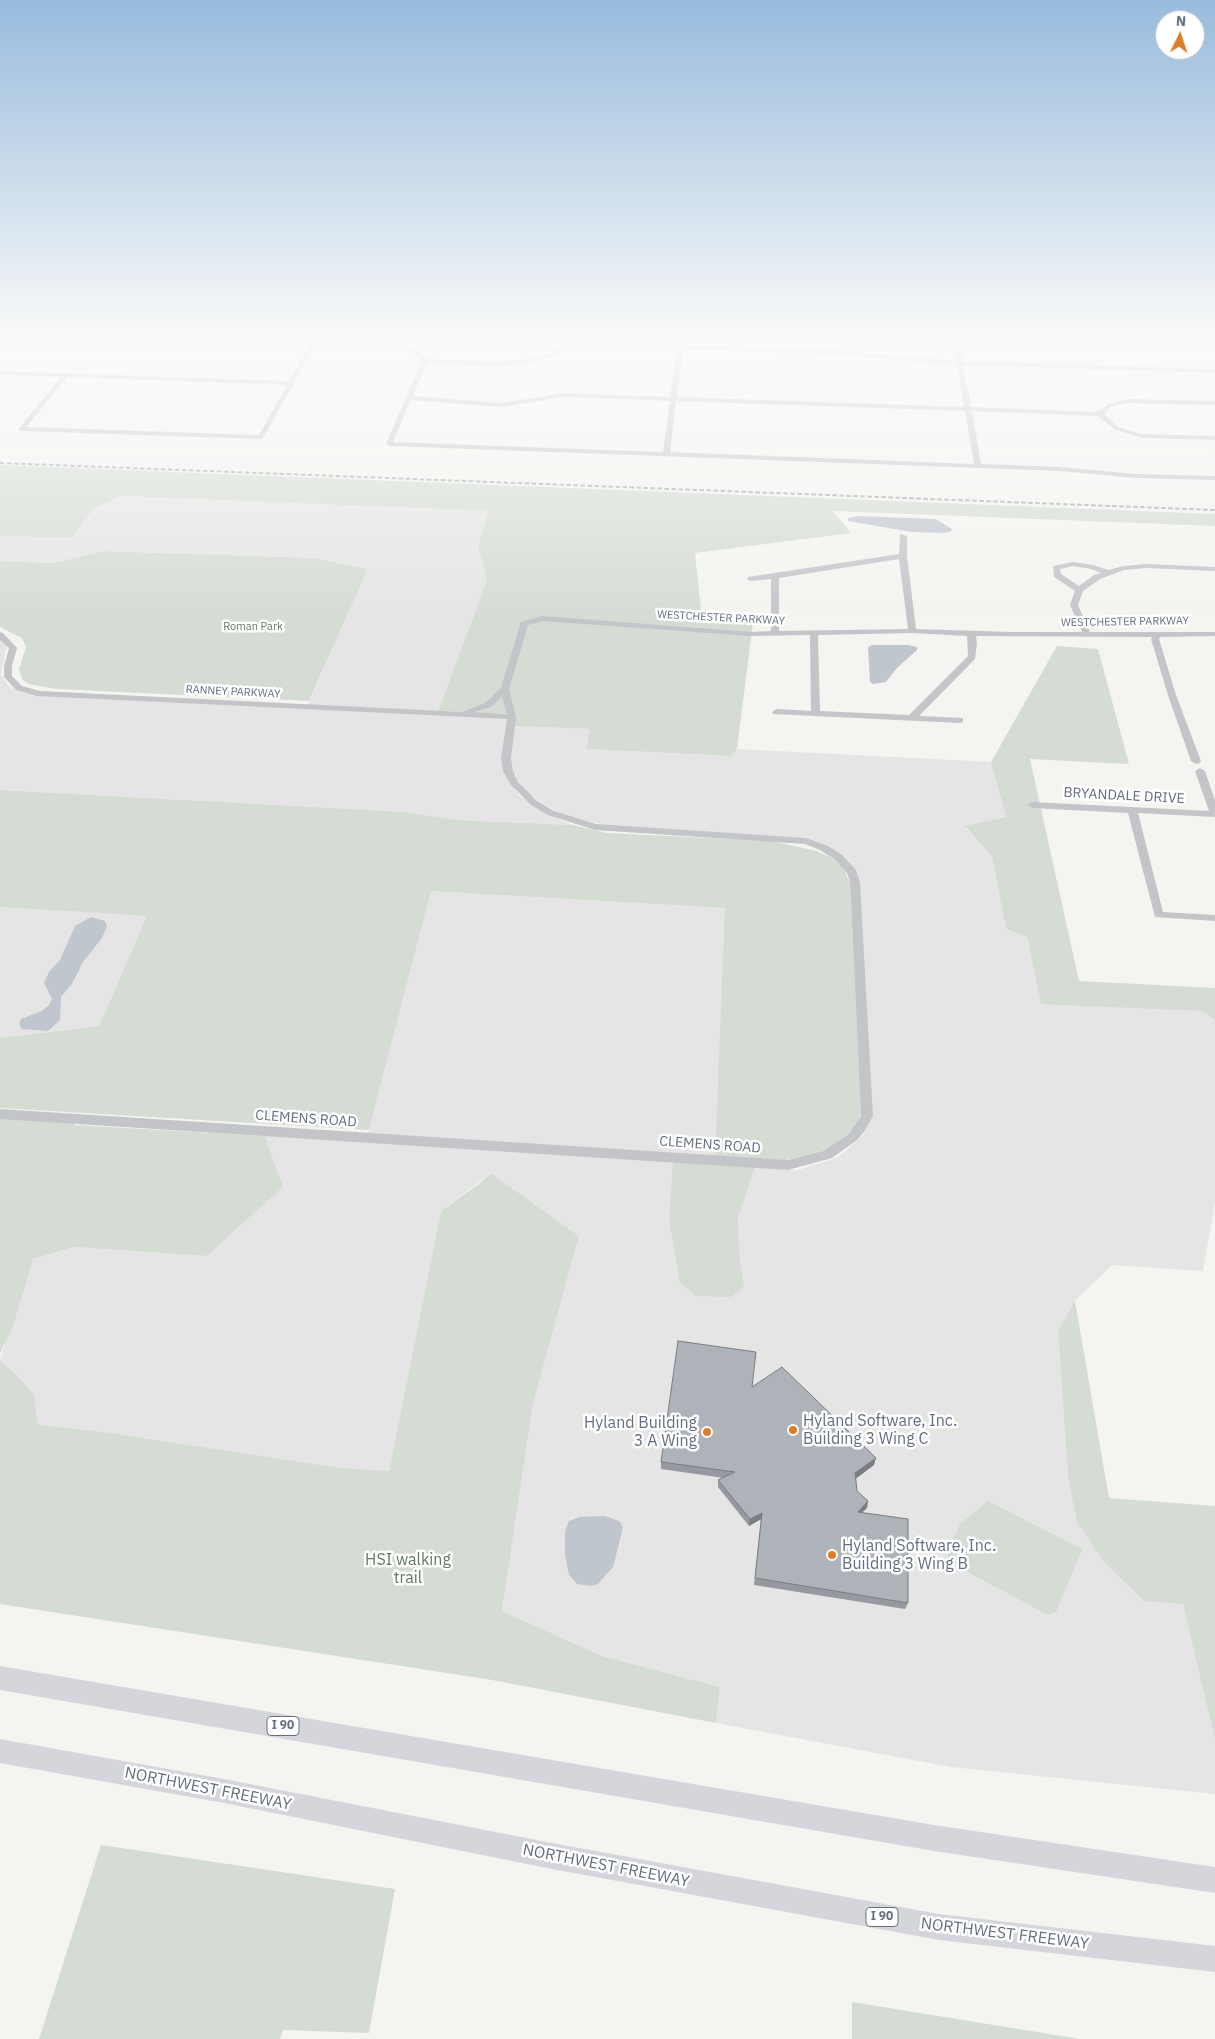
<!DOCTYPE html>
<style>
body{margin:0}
#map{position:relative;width:1215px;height:2039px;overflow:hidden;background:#f4f5f1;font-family:"IBM Plex Sans",sans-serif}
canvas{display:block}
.north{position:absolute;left:1155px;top:10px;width:50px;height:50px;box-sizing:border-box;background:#fff;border:1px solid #c1c5cd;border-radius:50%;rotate:4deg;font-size:14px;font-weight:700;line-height:20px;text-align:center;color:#656e81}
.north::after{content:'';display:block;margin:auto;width:18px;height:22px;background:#db7d2b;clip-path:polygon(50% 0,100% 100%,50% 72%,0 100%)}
</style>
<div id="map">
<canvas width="1215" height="2039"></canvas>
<div class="north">N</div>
</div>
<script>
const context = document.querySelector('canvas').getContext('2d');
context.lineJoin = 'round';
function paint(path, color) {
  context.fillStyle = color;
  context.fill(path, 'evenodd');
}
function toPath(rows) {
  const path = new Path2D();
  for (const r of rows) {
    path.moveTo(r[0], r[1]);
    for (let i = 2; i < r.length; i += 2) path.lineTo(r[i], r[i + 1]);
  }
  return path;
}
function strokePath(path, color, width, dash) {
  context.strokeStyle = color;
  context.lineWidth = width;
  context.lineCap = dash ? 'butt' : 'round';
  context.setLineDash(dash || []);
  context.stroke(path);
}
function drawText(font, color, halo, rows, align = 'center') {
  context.font = font + ' "IBM Plex Sans",sans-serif';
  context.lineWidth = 5;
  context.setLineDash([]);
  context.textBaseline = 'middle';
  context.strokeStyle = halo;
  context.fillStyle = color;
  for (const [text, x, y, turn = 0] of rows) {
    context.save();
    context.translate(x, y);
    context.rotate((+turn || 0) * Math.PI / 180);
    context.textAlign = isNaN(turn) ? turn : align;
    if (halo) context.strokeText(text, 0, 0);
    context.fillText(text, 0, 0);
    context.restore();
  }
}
paint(toPath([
 [121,496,490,511,478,546,487,580,438,711,308,705,368,569,315,558,103,551,53,563,0,561,0,536,71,538,94,508],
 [0,640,7,646,1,674,7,684,17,691,41,696,507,719,501,760,506,777,520,796,545,813,573,825,457,820,405,812,0,790],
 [515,726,590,729,587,749,730,756,737,749,991,762,1006,817,965,827,992,857,1006,929,1027,937,1041,1003,1202,1011,1215,1021,1215,1201,1203,1271,1112,1265,1075,1301,1058,1330,1068,1477,1183,1603,1215,1740,1215,1794,951,1767,716,1723,720,1687,602,1656,502,1611,533,1404,579,1236,491,1173,441,1211,389,1471,341,1468,97,1431,38,1425,34,1395,19,1377,0,1360,33,1259,74,1247,207,1256,283,1187,265,1136,366,1142,431,891,726,908,715,1164,798,1170,839,1157,864,1134,871,1115,853,868,846,859,833,850,808,840,612,827,565,816,543,804,526,791,516,778,510,763,511,745],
 [0,907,147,916,99,1026,0,1038]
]), '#e5e5e5');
paint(toPath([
 [1063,338,1215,338,1215,343,1147,341,1127,348,1066,346],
 [0,465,1215,514,1215,526,833,511,851,533,695,553,702,620,753,622,737,749,731,756,587,749,589,729,515,726,515,714,438,711,487,580,478,546,489,511,121,496,94,508,71,538,0,536],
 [103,551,315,558,368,569,309,701,57,689,28,684,22,679,19,669,26,647,22,638,0,627,0,561,53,563],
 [1057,646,1098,649,1129,764,1030,759,1079,981,1215,988,1215,1021,1202,1011,1041,1004,1027,937,1006,929,992,857,965,826,1006,817,991,762],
 [0,790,405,812,457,820,573,825,607,833,771,841,817,851,832,858,844,869,850,883,861,1114,852,1132,825,1152,786,1160,715,1156,725,908,431,891,369,1130,0,1108,0,1038,99,1026,147,916,0,907],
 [0,1114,76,1119,74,1125,265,1136,283,1187,207,1256,74,1247,33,1259,13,1326,0,1354],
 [673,1162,755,1167,738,1217,740,1264,744,1286,731,1297,696,1296,680,1283,669,1220],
 [491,1173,579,1236,533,1404,502,1611,602,1656,720,1687,716,1723,492,1680,0,1604,0,1360,19,1377,34,1395,38,1425,97,1431,341,1468,389,1471,441,1211,480,1183],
 [1075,1301,1109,1498,1215,1506,1215,1740,1183,1604,1144,1601,1105,1563,1077,1522,1068,1477,1058,1330],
 [988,1501,1082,1549,1056,1612,1048,1615,951,1563,947,1554,960,1524],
 [101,1845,395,1889,369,2033,283,2030,280,2039,39,2039],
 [852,2002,1080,2039,852,2039]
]), '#d4dcd3');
paint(toPath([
 [859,516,936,519,952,529,950,532,940,533,912,532,848,521,848,518],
 [872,645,908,645,917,647,917,650,897,668,886,682,873,684,870,682,868,647],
 [91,917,105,921,107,926,102,938,83,962,72,984,61,997,60,1020,48,1031,22,1029,19,1024,21,1019,42,1011,49,1005,52,999,44,983,49,972,60,960,75,926],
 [605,1516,619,1521,623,1527,613,1567,598,1584,590,1586,577,1584,569,1575,565,1555,565,1531,569,1521,580,1517]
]), '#c0c6cd');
paint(toPath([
 [313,338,319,338,264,437,261,439,21,431,19,430,19,428,61,377,0,375,0,371,289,381,313,338],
 [68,377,287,385,259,435,26,427,68,377],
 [353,338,366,338,414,350,427,359,495,362,531,359,577,342,677,345,678,338,684,338,683,346,830,350,956,361,952,338,958,338,962,361,1215,369,1215,373,963,365,971,407,1098,412,1108,404,1128,399,1215,401,1215,405,1128,403,1112,406,1104,414,1118,427,1131,431,1142,434,1215,436,1215,440,1142,438,1114,429,1098,416,972,411,981,464,1060,467,1136,474,1215,476,1215,480,1136,478,1060,471,389,446,386,444,422,361,410,352,353,338],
 [578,346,677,349,670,397,563,393,501,403,413,396,427,363,495,366,532,363,578,346],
 [683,349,830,354,957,365,964,407,677,397,683,349],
 [563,397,670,401,663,452,393,442,411,400,501,407,563,397],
 [676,401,965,411,974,464,670,452,676,401],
 [900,534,907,536,907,556,916,629,1012,632,1082,632,1070,605,1075,591,1054,577,1053,566,1073,562,1093,565,1109,570,1123,566,1146,564,1215,567,1215,571,1146,568,1124,570,1100,579,1083,591,1078,605,1090,632,1215,632,1215,636,1160,637,1159,639,1176,695,1201,761,1199,763,1196,764,1191,761,1168,695,1151,639,1152,637,976,636,977,643,975,659,919,716,963,718,963,722,960,723,773,714,772,712,776,709,811,711,810,635,751,636,543,621,528,625,509,689,516,717,511,758,513,771,518,782,537,801,554,811,596,824,806,838,828,846,842,855,856,870,860,882,873,1116,864,1132,857,1140,832,1158,788,1170,0,1119,0,1109,788,1160,824,1151,849,1134,861,1116,850,882,847,873,834,859,820,850,805,844,595,830,548,815,531,805,511,785,503,771,501,758,507,719,37,696,16,690,4,677,4,666,9,648,0,640,0,632,3,633,17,648,12,666,12,676,22,686,40,691,463,712,485,703,501,688,521,622,542,616,751,632,771,631,771,579,751,581,747,579,748,577,899,554,900,534],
 [899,559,908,629,779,631,779,578,899,559],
 [1073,566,1091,569,1101,573,1094,575,1079,586,1061,574,1060,569,1073,566],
 [912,633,967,636,968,656,909,715,820,711,818,635,912,633],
 [502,696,507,714,474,712,491,707,502,696],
 [1200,768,1205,771,1215,800,1215,817,1138,813,1163,912,1215,915,1215,921,1155,917,1128,813,1032,808,1027,805,1032,802,1209,811,1195,771,1200,768]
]), '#c3c5c9');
paint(toPath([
 [0,1666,934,1825,1215,1867,1215,1893,934,1851,0,1690,0,1666],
 [0,1739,224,1779,552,1843,939,1914,1215,1946,1215,1972,939,1940,552,1869,224,1803,0,1763,0,1739]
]), '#d4d6dc');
strokePath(toPath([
 [0,463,1215,510]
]), '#a5a8af', 2, [4.5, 2.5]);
paint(toPath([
 [752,1387,874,1465,856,1478,857,1491,867,1508,862,1512,908,1603,905,1609,754,1585,761,1519,749,1526,718,1487,718,1480,724,1478,661,1469,661,1462]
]), '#96999f');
paint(toPath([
 [876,1458,874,1465,854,1480,855,1473],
 [868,1501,867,1508,856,1518,858,1512],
 [762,1513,761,1519,749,1526,750,1519]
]), '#7a7d82');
const building = toPath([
 [678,1341,756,1352,752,1387,782,1367,876,1458,855,1473,857,1491,868,1501,858,1512,908,1519,908,1603,755,1578,762,1513,750,1519,718,1480,735,1472,661,1462,678,1341]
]);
paint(building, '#aeb2b9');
strokePath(building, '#7a7d82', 1);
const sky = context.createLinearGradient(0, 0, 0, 624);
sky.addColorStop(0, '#98bbdd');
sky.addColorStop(0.54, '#fafaf9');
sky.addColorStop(1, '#fafaf900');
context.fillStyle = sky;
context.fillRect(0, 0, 1215, 624);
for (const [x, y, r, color] of [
 [793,1430,5,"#db7d2b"],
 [707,1432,5,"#db7d2b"],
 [832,1555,5,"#db7d2b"]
]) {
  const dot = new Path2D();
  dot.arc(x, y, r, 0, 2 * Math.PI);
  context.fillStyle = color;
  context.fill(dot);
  strokePath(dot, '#fff', 2);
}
drawText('11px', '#656e81', '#fff', [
 ["WESTCHESTER PARKWAY",721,618,3],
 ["WESTCHESTER PARKWAY",1125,622,-1],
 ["RANNEY PARKWAY",233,692,3]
]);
drawText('11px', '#647964', '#fff', [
 ["Roman Park",253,627]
]);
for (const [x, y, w] of [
 [283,1726,32],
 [882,1917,32]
]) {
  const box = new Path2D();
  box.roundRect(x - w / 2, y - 9.5, w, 19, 4);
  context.fillStyle = '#fff';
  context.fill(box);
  strokePath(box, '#656e81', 1);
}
drawText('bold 12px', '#656e81', null, [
 ["I 90",283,1726],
 ["I 90",882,1917]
]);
drawText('14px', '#656e81', '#fff', [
 ["BRYANDALE DRIVE",1124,796,3],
 ["CLEMENS ROAD",306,1119,4],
 ["CLEMENS ROAD",710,1145,4]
]);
drawText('16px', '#656e81', '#fff', [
 ["Hyland Software, Inc.",803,1421],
 ["Building 3 Wing C",803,1439],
 ["Hyland Building",697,1423,"right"],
 ["3 A Wing",697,1441,"right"],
 ["Hyland Software, Inc.",842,1546],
 ["Building 3 Wing B",842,1564]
], 'left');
drawText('16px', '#647964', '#fff', [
 ["HSI walking",408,1560],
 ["trail",408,1578]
]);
drawText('16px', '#656e81', '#fff', [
 ["NORTHWEST FREEWAY",208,1789,11],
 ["NORTHWEST FREEWAY",606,1866,11],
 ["NORTHWEST FREEWAY",1005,1934,7]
]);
</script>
